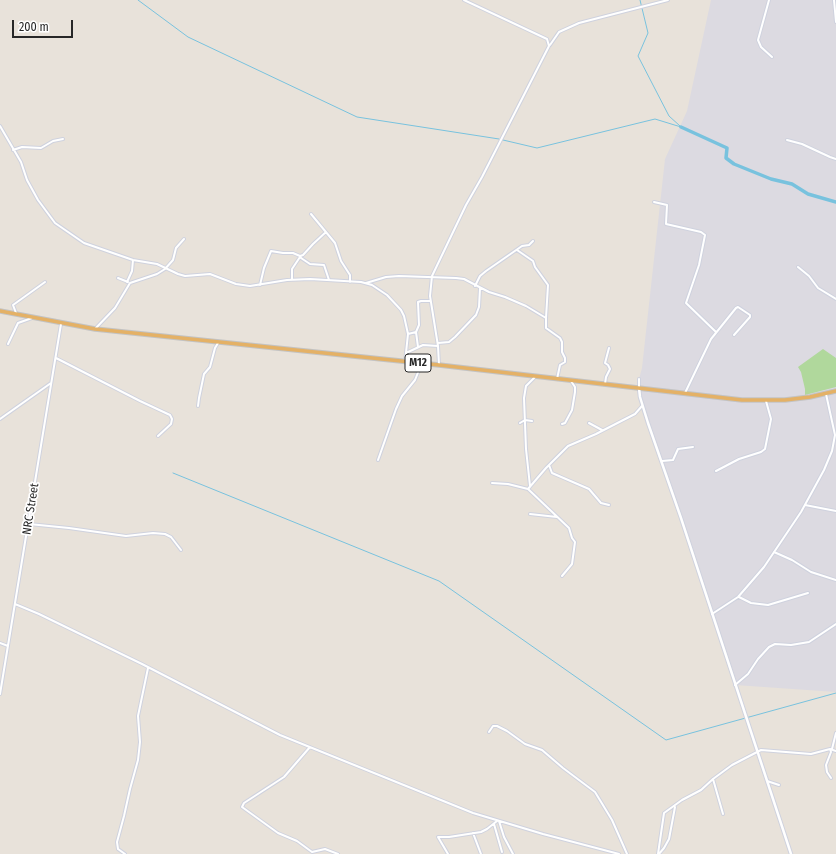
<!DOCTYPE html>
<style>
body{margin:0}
#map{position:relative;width:836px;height:854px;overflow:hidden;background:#e8e2da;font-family:"Fira Sans Condensed",sans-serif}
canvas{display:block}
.scale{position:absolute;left:12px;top:20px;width:61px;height:18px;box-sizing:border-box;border:2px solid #272727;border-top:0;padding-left:5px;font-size:12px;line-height:14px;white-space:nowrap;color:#272727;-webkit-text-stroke:3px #fff;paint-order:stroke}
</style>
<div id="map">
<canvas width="836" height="854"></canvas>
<div class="scale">200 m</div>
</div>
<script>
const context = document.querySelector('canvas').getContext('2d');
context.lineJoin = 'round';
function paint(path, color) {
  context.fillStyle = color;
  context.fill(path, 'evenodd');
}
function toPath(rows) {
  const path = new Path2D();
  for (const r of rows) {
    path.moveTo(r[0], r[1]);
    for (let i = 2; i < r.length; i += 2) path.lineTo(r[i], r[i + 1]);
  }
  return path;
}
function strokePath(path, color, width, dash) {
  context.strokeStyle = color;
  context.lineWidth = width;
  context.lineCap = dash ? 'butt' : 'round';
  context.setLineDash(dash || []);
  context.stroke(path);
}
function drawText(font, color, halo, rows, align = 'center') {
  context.font = font + ' "Fira Sans Condensed",sans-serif';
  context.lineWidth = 3.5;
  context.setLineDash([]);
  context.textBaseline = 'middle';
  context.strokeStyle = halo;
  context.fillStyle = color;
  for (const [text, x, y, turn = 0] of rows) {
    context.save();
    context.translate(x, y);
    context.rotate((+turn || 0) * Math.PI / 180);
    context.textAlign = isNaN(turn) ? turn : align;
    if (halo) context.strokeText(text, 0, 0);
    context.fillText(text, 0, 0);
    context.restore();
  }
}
paint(toPath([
 [711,0,836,0,836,692,735,685,640,393,641,379,639,379,642,368,665,159,687,111]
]), '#dcdae1');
paint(toPath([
 [823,349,836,358,836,387,805,395,805,389,801,372,798,367]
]), '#b0d89c');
strokePath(toPath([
 [138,0,188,37,357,117,499,139],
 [640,0,648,33,638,56,669,116,680,126],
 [503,140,537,148,655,119,681,127],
 [173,473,439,581,666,740,836,693]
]), '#78c2de', 1);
strokePath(toPath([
 [681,127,727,148,726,158,734,164,771,179,792,184,808,194,836,202]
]), '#78c2de', 3.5);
const minor = toPath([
 [769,0,758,40,761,47,772,57],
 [834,0,836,22],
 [550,45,559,32,579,23,668,0],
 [0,126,21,162,27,180,38,200,55,223,84,243,133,260,157,264,178,274,185,276,210,274,236,284,250,286,287,280,310,279,361,282,372,285,387,295,401,310,404,316,408,334,405,362,408,365,417,367,419,370,415,380,402,396,396,409,378,460],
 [787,140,802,144,830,157,836,159],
 [13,150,22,147,41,148,53,141,63,139],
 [654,202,667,205,666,224,701,232,705,235,699,265,686,303,716,332],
 [311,214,335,243,341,261,350,275,350,282],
 [517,250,533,261,535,267,548,285,546,318,546,328,560,338,562,342,562,352,565,358,565,362,560,365,557,379],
 [300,256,301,258,310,264,324,265,329,280],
 [798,267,809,276,818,288,836,299],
 [118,278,128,282],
 [292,280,292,269,300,257],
 [127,282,132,271,133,260],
 [366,283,386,277,399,276,456,278,464,279,489,292,505,297,526,306,546,318],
 [260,285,264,268,271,251,283,253,293,253,300,256,303,255,313,244,326,232],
 [475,286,480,276,486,271,522,246,529,245,533,241],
 [16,313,13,305,45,282],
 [95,329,115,308,130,283,157,274,165,269,173,260,176,248,184,239],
 [416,332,418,347],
 [408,334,416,332,419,325,418,302,421,301,430,301],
 [438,343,449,342,455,337,476,315,479,307,480,288],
 [8,344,18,323,32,318],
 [406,353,423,345,438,346],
 [56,358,140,401,170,415,172,419,171,424,158,436],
 [439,365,438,346,430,296,432,276,466,205,482,177,549,46,547,39,464,0],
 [605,384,606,377,610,369,608,365,605,363,609,348],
 [639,387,639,379],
 [685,393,711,339,736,308,738,307,750,315,750,317,734,335],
 [198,406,199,398,204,374,210,367,215,348,218,343],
 [0,419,51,383],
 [525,420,532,421],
 [520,423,525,420],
 [589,423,602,430],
 [562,424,565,423,572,410,575,392,575,387,571,381],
 [662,461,673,460,678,449,693,447],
 [549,465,552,473,589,489,601,503,609,505],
 [716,471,739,459,761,452,765,449,771,419,766,401],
 [492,483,508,484,528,489,546,468,568,446,596,434,635,414,642,406],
 [530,486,526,449,524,398,526,386,535,377],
 [528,489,569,528,572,538,575,542,572,564,562,576],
 [805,505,836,511],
 [530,514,557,517],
 [29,524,69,528,126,536,153,533,165,534,171,537,181,550],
 [774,552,792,560,811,572,836,580],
 [739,597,751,603,768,605,808,593],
 [15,604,39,614,142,664,280,735,473,813,543,834,619,854],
 [712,614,738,597,764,567,801,512,824,470,832,451,835,435,826,394],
 [0,643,8,646],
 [735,685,748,674,758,659,769,647,775,644,791,645,809,642,836,624],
 [0,694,61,324],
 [489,732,493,726,497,726,507,731,525,744,542,750,563,768,595,792,612,820,627,854],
 [310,747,284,777,244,803,242,807,278,833,297,841,312,852,325,849,338,854],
 [830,749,831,752,826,765,827,772,831,778],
 [832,749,836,733],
 [713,779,723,814],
 [767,781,779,785],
 [499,821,504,837,513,854],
 [494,824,502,852],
 [473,833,481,854],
 [125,854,118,849,117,842,124,816,130,789,138,760,140,742,138,716,148,668],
 [448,854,438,837,449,837,481,832,487,829,497,821],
 [658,854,664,813,682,800,701,790,713,779,732,765,761,750,811,754,830,749,836,751],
 [659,854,664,848,669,839,675,807]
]);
const tertiary = toPath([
 [639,388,640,397,648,423,681,518,791,854]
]);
const trunk = toPath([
 [0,311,95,329,439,365,742,400,785,400,810,397,836,391]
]);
strokePath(minor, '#cfd2de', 4);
strokePath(tertiary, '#cfd2de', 4.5);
strokePath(trunk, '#c3c3c3', 5.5);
strokePath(minor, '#fff', 2);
strokePath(tertiary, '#fff', 2.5);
strokePath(trunk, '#e4b166', 3.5);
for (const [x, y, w] of [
 [418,363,26]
]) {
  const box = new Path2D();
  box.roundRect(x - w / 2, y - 9, w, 18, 3);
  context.fillStyle = '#fff';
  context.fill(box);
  strokePath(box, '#272727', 1);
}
drawText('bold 11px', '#272727', null, [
 ["M12",418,363]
]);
drawText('12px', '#272727', '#fff', [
 ["NRC Street",31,509,-81]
]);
</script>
